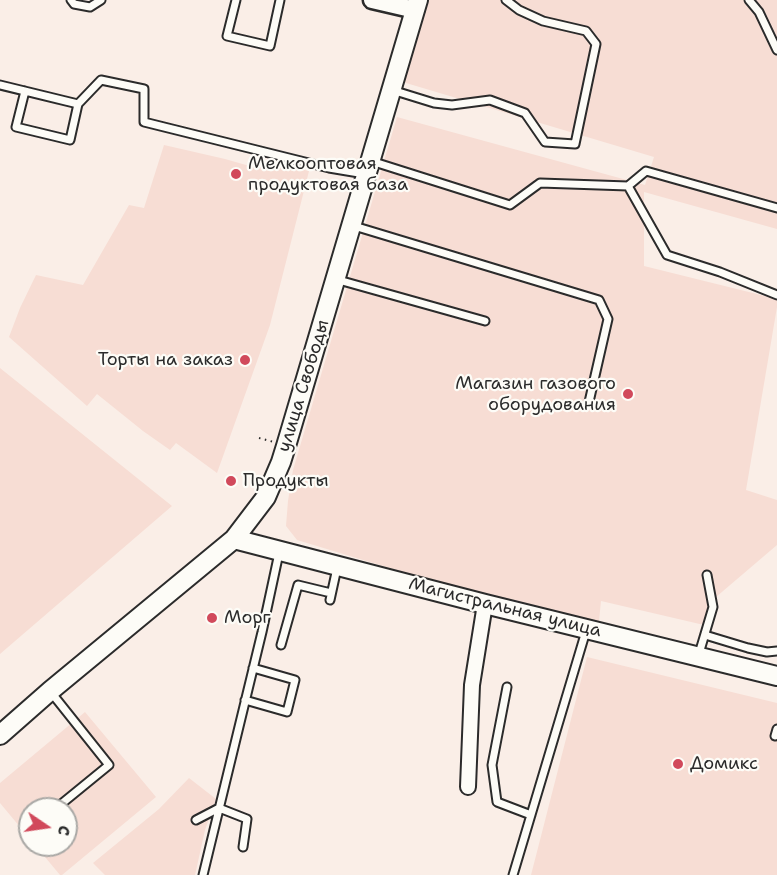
<!DOCTYPE html>
<meta charset="utf-8">
<style>
body{margin:0}
#map{position:relative;width:777px;height:875px;overflow:hidden;background:#faeee7;font-family:"Shantell Sans",sans-serif}
canvas{display:block}
.north{position:absolute;left:18px;top:797px;width:60px;height:60px;box-sizing:border-box;background:#fdfcf7;border:2px solid #a9a8a5;border-radius:50%;rotate:103deg;font-size:16px;font-weight:700;line-height:24px;text-align:center;color:#2b2b2b}
.north::after{content:'';display:block;margin:auto;width:21px;height:27px;background:#d1495b;clip-path:polygon(50% 0,100% 100%,50% 72%,0 100%)}
</style>
<div id="map">
<canvas width="777" height="875"></canvas>
<div class="north">С</div>
</div>
<script>
const context = document.querySelector('canvas').getContext('2d');
context.lineJoin = 'round';
function paint(path, color) {
  context.fillStyle = color;
  context.fill(path, 'evenodd');
}
function toPath(rows) {
  const path = new Path2D();
  for (const r of rows) {
    path.moveTo(r[0], r[1]);
    for (let i = 2; i < r.length; i += 2) path.lineTo(r[i], r[i + 1]);
  }
  return path;
}
function strokePath(path, color, width, dash) {
  context.strokeStyle = color;
  context.lineWidth = width;
  context.lineCap = dash ? 'butt' : 'round';
  context.setLineDash(dash || []);
  context.stroke(path);
}
function drawText(font, color, halo, rows, align = 'center') {
  context.font = font + ' "Shantell Sans",sans-serif';
  context.lineWidth = 4.5;
  context.setLineDash([]);
  context.textBaseline = 'middle';
  context.strokeStyle = halo;
  context.fillStyle = color;
  for (const [text, x, y, turn = 0] of rows) {
    context.save();
    context.translate(x, y);
    context.rotate((+turn || 0) * Math.PI / 180);
    context.textAlign = isNaN(turn) ? turn : align;
    if (halo) context.strokeText(text, 0, 0);
    context.fillText(text, 0, 0);
    context.restore();
  }
}
paint(toPath([
 [419,0,777,0,777,229,644,192,644,266,777,299,777,307,746,490,777,500,777,545,709,603,704,625,601,601,598,631,297,540,286,526,288,501,293,470,397,117,645,185,654,157,396,80],
 [164,145,225,159,253,167,255,160,309,171,270,325,217,473,176,443,170,450,143,431,97,394,87,406,9,337,20,308,36,275,83,285,129,205,144,208],
 [0,368,172,506,0,654],
 [587,657,777,703,777,875,531,875],
 [85,712,156,797,62,875,60,875,35,845,66,845,66,809,30,809,30,839,0,803,0,783],
 [189,778,216,799,205,830,195,875,105,875,93,863,159,809]
]), '#f7ddd4');
const service = toPath([
 [71,0,74,4,90,7,101,0],
 [236,0,227,36,270,46,280,0],
 [749,0,759,12,777,50],
 [0,85,78,104],
 [392,90,434,103,452,105,490,100,525,113,545,142,575,144,596,44,586,31,543,21,519,10,506,0],
 [25,91,16,127,70,140,78,104,101,80,144,89,144,122,329,168,365,174],
 [371,161,510,205,540,183,628,186,646,171,777,208],
 [628,186,667,255,720,272,777,295],
 [354,226,599,300,608,319,589,402],
 [335,279,485,321],
 [330,600,337,568],
 [705,635,748,648,767,652,777,651],
 [281,645,298,585,331,593],
 [698,657,713,607,707,575],
 [507,687,492,765,497,802,531,815],
 [50,691,109,765,60,805],
 [245,700,287,712,295,680,253,668],
 [775,736,777,729],
 [196,820,219,808,247,819,243,847],
 [203,875,262,632,279,553],
 [513,875,586,631]
]);
const minor = toPath([
 [468,787,472,685,485,604]
]);
const tertiary = toPath([
 [372,0,415,10]
]);
const secondary = toPath([
 [234,539,485,604,777,676],
 [0,735,50,691,234,539,266,497,281,462,286,446,418,0]
]);
strokePath(service, '#2b2b2b', 11);
strokePath(minor, '#2b2b2b', 18);
strokePath(tertiary, '#2b2b2b', 21);
strokePath(secondary, '#2b2b2b', 22);
strokePath(toPath([
 [259,438,274,442]
]), '#2b2b2b', 2, [1.5, 4.5]);
strokePath(service, '#fdfcf7', 7);
strokePath(minor, '#fdfcf7', 14);
strokePath(tertiary, '#fdfcf7', 16);
strokePath(secondary, '#fdfcf7', 18);
for (const [x, y, r, color] of [
 [236,174,6,"#d1495b"],
 [245,360,6,"#d1495b"],
 [628,394,6,"#d1495b"],
 [231,481,6,"#d1495b"],
 [212,618,6,"#d1495b"],
 [678,764,6,"#d1495b"]
]) {
  const dot = new Path2D();
  dot.arc(x, y, r, 0, 2 * Math.PI);
  context.fillStyle = color;
  context.fill(dot);
  strokePath(dot, '#fdfcf7', 2);
}
drawText('18px', '#2b2b2b', '#fdfcf7', [
 ["Мелкооптовая",248,164],
 ["продуктовая база",248,185],
 ["Торты на заказ",233,360,"right"],
 ["Магазин газового",616,384,"right"],
 ["оборудования",616,405,"right"],
 ["Продукты",243,481],
 ["Морг",224,618],
 ["Домикс",690,764]
], 'left');
drawText('18px', '#2b2b2b', '#fdfcf7', [
 ["улица Свободы",304,386,-73],
 ["Магистральная улица",505,608,14]
]);
</script>
